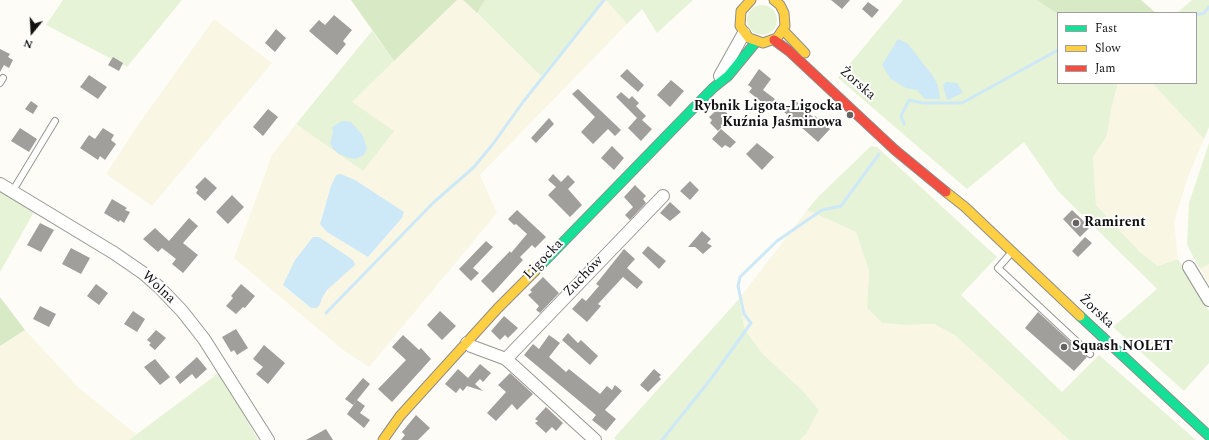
<!DOCTYPE html>
<meta charset="utf-8">
<style>
body{margin:0}
#map{position:relative;width:1209px;height:440px;overflow:hidden;background:#fdfcf7;font-family:Spectral,serif}
canvas{display:block}
.legend{position:absolute;left:1057px;top:12px;width:140px;height:72px;box-sizing:border-box;background:#fff;border:1px solid #a0a0a0;margin:0;padding:5px 7px;list-style:none;font-size:12px;color:#111}
.legend li{display:flex;align-items:center;gap:8px;height:20px}
.legend b{width:20px;border:1px solid #a0a0a0}
.north{position:absolute;left:12px;top:12px;width:40px;height:40px;-webkit-text-stroke:3px #fff;paint-order:stroke;rotate:198deg;font-size:11px;font-weight:700;line-height:16px;text-align:center;color:#111}
.north::after{content:'';display:block;margin:auto;width:14px;height:18px;background:#111;clip-path:polygon(50% 0,100% 100%,50% 72%,0 100%)}
</style>
<div id="map">
<canvas width="1209" height="440"></canvas>
<ul class="legend">
<li><b style="height:5px;background:#16e098"></b>Fast</li>
<li><b style="height:5px;background:#ffcf43"></b>Slow</li>
<li><b style="height:5px;background:#f24e42"></b>Jam</li>
</ul>
<div class="north">N</div>
</div>
<script>
const context = document.querySelector('canvas').getContext('2d');
context.lineJoin = 'round';
function paint(path, color) {
  context.fillStyle = color;
  context.fill(path, 'evenodd');
}
function toPath(rows) {
  const path = new Path2D();
  for (const r of rows) {
    if (r.length === 3) {
      path.moveTo(r[0] + r[2], r[1]);
      path.arc(r[0], r[1], r[2], 0, 2 * Math.PI);
      continue;
    }
    path.moveTo(r[0], r[1]);
    for (let i = 2; i < r.length; i += 2) path.lineTo(r[i], r[i + 1]);
  }
  return path;
}
function strokePath(path, color, width, dash) {
  context.strokeStyle = color;
  context.lineWidth = width;
  context.lineCap = dash ? 'butt' : 'round';
  context.setLineDash(dash || []);
  context.stroke(path);
}
function drawText(font, color, halo, rows, align = 'center') {
  context.font = font + ' Spectral,serif';
  context.lineWidth = 4;
  context.setLineDash([]);
  context.textBaseline = 'middle';
  context.strokeStyle = halo;
  context.fillStyle = color;
  for (const [text, x, y, turn = 0] of rows) {
    context.save();
    context.translate(x, y);
    context.rotate((+turn || 0) * Math.PI / 180);
    context.textAlign = isNaN(turn) ? turn : align;
    if (halo) context.strokeText(text, 0, 0);
    context.fillText(text, 0, 0);
    context.restore();
  }
}
paint(toPath([
 [457,0,463,0,541,76,604,0,606,0,627,24,480,175,497,213,369,367,343,350,234,258,272,155,296,124,363,170,352,102],
 [331,186,403,215,394,228,368,257,327,232,321,219],
 [355,264,327,290,311,308,285,288],
 [214,19,272,63,152,206,106,174,138,125],
 [1118,83,1152,83,1204,139,1188,177,1174,222,1178,259,1158,266,1137,249,1096,205,1093,157,1107,136,1111,110],
 [807,210,856,232,869,271,867,308,882,323,905,325,934,324,956,336,1069,440,800,440,806,434,819,410,804,392,763,354,745,330,739,299],
 [1209,264,1209,284,1200,269],
 [25,330,79,388,136,434,129,440,0,440,0,346]
]), '#f9f7e4');
paint(toPath([
 [63,0,182,0,127,67,46,25],
 [485,0,604,0,541,76,477,13],
 [606,0,693,0,657,33,642,9,627,24],
 [903,0,1038,0,1058,13,1058,83,1118,83,1111,110,1107,136,1093,157,1096,205,1139,251,1158,266,1178,259,1209,311,1209,363,1184,391,1113,327,1157,289,1058,191,1024,142,967,189,838,78],
 [1192,0,1209,0,1209,127,1204,139,1152,83,1196,83,1196,13,1177,13],
 [762,20,15],
 [372,31,394,61,352,102,394,131,363,171,296,124],
 [1209,143,1209,264,1200,269,1187,245,1189,203],
 [871,146,877,147,997,257,961,295,1062,392,1099,355,1196,440,1069,440,956,336,934,324,905,325,882,323,867,308,869,271,856,232,807,210,819,196],
 [0,191,34,212,0,272],
 [739,299,745,330,763,354,804,392,819,410,806,434,800,440,616,440,614,438],
 [220,372,258,440,129,440]
]), '#e7f3d7');
paint(toPath([
 [351,0,457,0,394,61],
 [463,0,485,0,477,13],
 [1037,0,1141,0,1156,13,1058,14],
 [0,297,25,330,0,346]
]), '#d8eac5');
paint(toPath([
 [898,39,907,43,933,76,938,86,940,99,925,99,917,90,906,88,891,79,882,65],
 [946,82,957,83,963,93,947,100,943,85],
 [342,121,351,122,363,136,367,149,364,155,356,159,349,158,339,154,333,149,330,143,333,133,332,127],
 [341,174,355,180,404,212,402,218,368,257,327,232,320,224,331,186,336,175],
 [313,237,319,237,353,260,355,265,327,290,322,298,320,304,317,308,311,308,283,285,295,260]
]), '#cde8f7');
strokePath(toPath([
 [1196,15,1204,13,1209,7],
 [904,124,901,116,909,100,923,103,962,103,1058,50],
 [326,313,433,203,474,167,493,144,523,102,604,0],
 [662,440,710,380,751,323,744,314,738,286,740,277,777,241,822,210,841,206,879,154]
]), '#cde8f7', 3);
paint(toPath([
 [831,0,850,0,842,9],
 [868,2,879,10,872,18,862,9],
 [334,15,352,30,343,41,346,44,337,55,309,31,319,20,325,25],
 [276,29,286,38,275,52,265,43],
 [0,49,10,54,8,57,13,60,9,68,4,65,0,72],
 [113,57,123,63,119,71,108,65],
 [627,69,644,85,638,92,620,76],
 [759,69,771,79,763,90,775,99,768,107,749,92,752,88,748,85],
 [89,75,107,87,98,99,80,87],
 [671,80,684,91,670,107,657,95],
 [578,89,621,130,615,136,608,129,593,144,581,132,595,117,572,94],
 [621,92,629,99,632,96,639,103,636,106,646,116,642,120,652,129,641,141,628,128,637,118,616,97],
 [795,100,814,118,815,116,830,129,818,142,784,112],
 [31,101,38,106,33,114,25,109],
 [720,107,731,117,718,131,710,123,712,120,709,117],
 [268,109,278,117,263,136,253,127],
 [549,118,554,124,536,143,531,138],
 [20,128,37,139,29,152,11,141],
 [103,128,114,135,111,140,116,144,105,160,100,156,98,160,80,148,89,135,95,139],
 [721,129,736,142,730,148,725,145,722,148,712,139],
 [757,143,774,157,762,170,746,154],
 [612,146,624,158,614,170,601,158],
 [553,174,561,182,568,175,575,182,568,189,582,205,570,217,548,195,556,187,548,180],
 [205,177,217,188,205,201,196,193,198,190,195,187],
 [690,181,699,190,690,200,680,191],
 [635,185,646,196,643,199,646,203,630,220,625,215,633,207,624,197],
 [232,195,244,207,228,224,216,212],
 [112,199,127,208,125,210,130,212,124,223,120,220,119,222,104,213],
 [670,202,681,212,670,221,660,213],
 [517,210,546,237,535,248,532,245,520,257,523,260,493,293,481,281,510,251,511,253,527,234,516,224,514,225,508,219],
 [1072,210,1090,227,1080,237,1063,219],
 [189,218,198,226,183,243,198,255,183,273,172,264,176,259,162,248,158,252,143,239,155,228,169,241],
 [40,223,54,230,41,252,27,245],
 [702,231,711,239,707,243,712,246,703,254,695,247,688,247],
 [1085,237,1092,243,1078,257,1072,251],
 [486,241,493,247,473,268,479,273,471,281,459,269],
 [648,246,666,261,659,269,642,253],
 [71,248,90,258,81,274,62,264],
 [624,249,635,259,627,268,643,282,637,289,623,277,598,304,601,306,587,322,572,309,582,298,586,301,599,286,596,284],
 [543,277,559,293,540,313,536,310,539,306,528,295,532,292,530,290],
 [96,284,108,293,99,305,87,296],
 [241,284,255,296,245,308,243,307,236,314,226,306,233,298,231,296],
 [40,306,56,314,49,327,33,319],
 [133,311,145,319,137,332,124,324],
 [440,311,456,326,442,340,427,325],
 [1038,312,1087,357,1074,371,1025,328],
 [504,316,518,328,508,338,505,335,500,340,491,331],
 [236,329,248,348,237,355,234,350,231,352,222,337],
 [156,330,166,338,155,350,149,345,151,343,147,340],
 [568,333,578,343,581,340,598,356,590,365,562,340],
 [403,335,419,350,421,348,431,359,392,402,378,389,406,360,392,347],
 [549,335,560,343,549,357,566,372,569,369,600,394,607,386,612,390,615,385,622,391,605,410,616,419,606,431,592,420,596,415,524,355,533,344,539,349],
 [264,345,285,363,268,384,256,374,263,367,253,359],
 [197,357,207,369,196,379,192,374,180,384,175,377],
 [155,359,170,377,160,385,144,367],
 [480,364,491,373,483,382,480,379,475,384,483,391,467,386,463,391,460,388,456,393,445,384,458,369,468,378],
 [654,369,661,375,659,377,661,379,648,392,640,385],
 [510,373,533,394,517,410,512,404,496,421,487,413,506,392,498,385],
 [363,378,370,384,353,405,345,399],
 [357,400,365,406,360,413,370,420,364,428,347,414],
 [546,407,563,423,556,431,552,427,546,433,535,423,538,421,535,419],
 [416,415,430,428,418,440,401,440,405,435,402,432],
 [326,429,333,440,306,440]
]), '#a19f9c');
const lane = toPath([
 [0,83,3,78],
 [12,192,55,121],
 [1012,252,998,268,1090,354]
]);
const street = toPath([
 [720,76,744,33],
 [0,184,114,253,143,273,159,287,182,311,204,339,268,440],
 [1189,267,1209,300],
 [467,343,471,346,506,359,595,440],
 [506,359,663,196]
]);
const fast = toPath([
 [535,271,713,88,728,76,756,42],
 [1080,316,1209,436]
]);
const slow = toPath([
 [751,0,741,11,740,26,749,38,763,43,777,38,785,26,784,13,780,5,774,0],
 [783,30,805,53],
 [946,192,965,207,1080,316],
 [383,440,400,416,498,308,535,271]
]);
const jam = toPath([
 [774,40,789,51,895,150,946,192]
]);
strokePath(lane, '#979795', 8);
strokePath(street, '#979795', 14);
strokePath(fast, '#8e8d8b', 11);
strokePath(slow, '#8e8d8b', 11);
strokePath(jam, '#8e8d8b', 11);
strokePath(lane, '#fffffe', 6);
strokePath(street, '#fffffe', 12);
strokePath(fast, '#16e098', 9);
strokePath(slow, '#ffcf43', 9);
strokePath(jam, '#f24e42', 9);
for (const [x, y, r, color] of [
 [850,115,4,"#646362"],
 [1076,223,4,"#646362"],
 [1064,347,4,"#646362"]
]) {
  const dot = new Path2D();
  dot.arc(x, y, r, 0, 2 * Math.PI);
  context.fillStyle = color;
  context.fill(dot);
  strokePath(dot, '#fff', 1.5);
}
drawText('14px', '#111', '#fff', [
 ["Żorska",857,84,41],
 ["Ligocka",544,260,-46],
 ["Zuchów",584,277,-46],
 ["Wolna",158,288,43],
 ["Żorska",1096,312,43]
]);
drawText('bold 14px', '#111', '#fff', [
 ["Rybnik Ligota-Ligocka",842,107,"right"],
 ["Kuźnia Jaśminowa",842,123,"right"],
 ["Ramirent",1084,223],
 ["Squash NOLET",1072,347]
], 'left');
</script>
